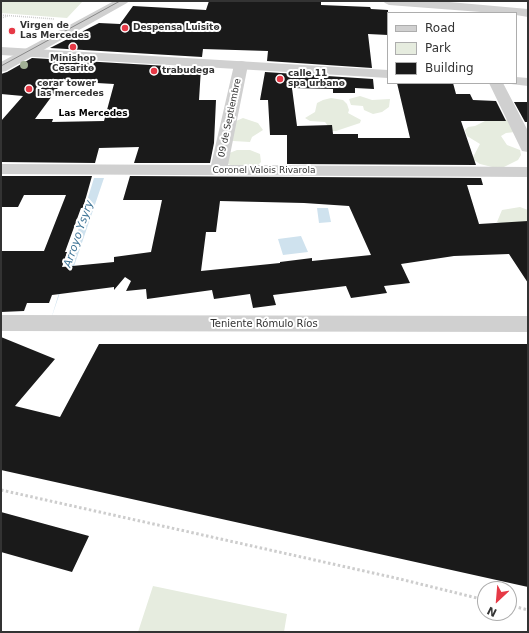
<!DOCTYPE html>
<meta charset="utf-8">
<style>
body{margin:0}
#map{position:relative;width:529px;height:633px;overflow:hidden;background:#fff;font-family:"DejaVu Sans",sans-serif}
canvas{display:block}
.frame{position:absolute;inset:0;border:2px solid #333;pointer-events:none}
.legend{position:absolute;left:387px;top:12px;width:130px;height:72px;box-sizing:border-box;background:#fff;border:1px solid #adadad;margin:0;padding:5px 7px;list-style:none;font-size:12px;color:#333}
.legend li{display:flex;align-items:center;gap:8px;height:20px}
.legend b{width:20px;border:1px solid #adadad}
.north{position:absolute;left:477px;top:581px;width:40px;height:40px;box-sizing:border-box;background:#fff;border:1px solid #adadad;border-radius:50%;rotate:206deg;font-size:11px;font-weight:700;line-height:16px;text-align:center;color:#333}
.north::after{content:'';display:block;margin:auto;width:14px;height:18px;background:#e63946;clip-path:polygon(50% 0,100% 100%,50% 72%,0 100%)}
</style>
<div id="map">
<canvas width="529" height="633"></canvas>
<div class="frame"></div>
<ul class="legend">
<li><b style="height:5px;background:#d0d0d0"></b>Road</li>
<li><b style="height:11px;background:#e6ecdf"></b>Park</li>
<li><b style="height:11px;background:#1a1a1a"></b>Building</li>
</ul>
<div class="north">N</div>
</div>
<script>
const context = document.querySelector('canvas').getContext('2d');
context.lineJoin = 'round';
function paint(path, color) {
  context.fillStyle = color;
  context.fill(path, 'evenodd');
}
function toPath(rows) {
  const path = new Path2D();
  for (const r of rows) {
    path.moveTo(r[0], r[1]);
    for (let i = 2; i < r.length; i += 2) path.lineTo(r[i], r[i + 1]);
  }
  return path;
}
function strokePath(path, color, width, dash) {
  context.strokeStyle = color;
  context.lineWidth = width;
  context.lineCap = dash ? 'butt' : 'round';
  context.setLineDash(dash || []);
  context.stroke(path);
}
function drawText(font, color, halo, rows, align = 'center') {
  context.font = font + ' "DejaVu Sans",sans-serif';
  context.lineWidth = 4;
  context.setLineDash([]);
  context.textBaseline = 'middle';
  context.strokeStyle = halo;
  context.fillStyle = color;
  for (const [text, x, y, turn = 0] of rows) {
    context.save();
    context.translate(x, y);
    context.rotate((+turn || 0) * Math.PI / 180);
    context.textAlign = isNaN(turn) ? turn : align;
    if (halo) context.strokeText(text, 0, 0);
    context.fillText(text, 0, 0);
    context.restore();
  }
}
paint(toPath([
 [1,1,83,1,67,18,1,13],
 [360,96,372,100,390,99,389,107,382,112,373,114,364,110,363,106,351,105,349,99],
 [331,98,343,100,347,104,349,110,348,113,361,120,360,123,336,131,332,131,325,122,310,121,305,118,315,112,317,103,323,100],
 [243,118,258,123,263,130,252,137,250,142,233,141,223,136,229,124],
 [491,118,510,120,515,132,506,133,501,136,507,145,520,150,521,155,518,160,502,168,492,167,480,164,472,159,480,144,467,136,465,130,468,127,475,126],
 [237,150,250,150,260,154,261,162,256,167,237,167,224,163,227,154],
 [520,207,528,210,528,233,497,222,502,210],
 [153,586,287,614,284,632,138,632]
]), '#e6ecdf');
paint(toPath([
 [94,178,104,178,69,281,64,281,51,319],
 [317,208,328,208,331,222,319,223],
 [301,236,308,252,283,255,278,239]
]), '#cfe2ee');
paint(toPath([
 [209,1,321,1,321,5,370,7,371,9,388,10,388,35,368,34,372,68,267,61,268,51,203,49,202,57,50,48,99,23,120,24,133,6,206,10],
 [32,58,201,68,199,100,216,100,214,143,210,163,134,163,139,147,99,148,95,163,1,162,1,121,23,96,1,94,1,74,7,72],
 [63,81,114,84,104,121,52,122,53,119,35,119],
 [265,72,373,79,374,89,355,88,355,93,333,93,333,89,292,88,297,126,332,125,333,134,358,134,358,138,410,138,397,83,453,83,456,94,470,94,473,100,496,101,506,121,461,121,476,165,287,164,287,135,270,135,268,100,260,100],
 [514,102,528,102,528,122,525,122],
 [1,176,92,176,83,208,81,208,65,252,67,252,62,267,114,262,114,257,151,252,162,200,123,200,130,176,481,178,483,185,467,185,479,224,528,221,528,283,509,254,454,256,401,264,410,283,384,286,387,293,351,298,346,286,273,295,276,305,253,308,250,294,214,299,212,290,147,299,146,289,126,291,131,281,125,277,114,290,114,287,52,295,49,303,27,303,24,311,1,312,1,251,44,251,66,195,24,195,18,207,1,207],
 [220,201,304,203,349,206,371,255,312,261,312,258,280,262,280,263,201,271,206,232,216,232],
 [1,337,55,359,15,406,60,417,99,344,528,344,528,587,1,470],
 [1,512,89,536,72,572,1,552]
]), '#1a1a1a');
strokePath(toPath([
 [1,15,54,19],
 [1,18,8,16]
]), '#cdcdcd', 1.5, [1, 1]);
strokePath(toPath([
 [1,490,400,579,485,600],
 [509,605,528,610]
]), '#cdcdcd', 3, [2.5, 2.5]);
paint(toPath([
 [114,1,129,1,127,3,6,71,1,72,1,62,114,1],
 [383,1,438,1,528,9,528,17,516,15,516,13,494,13,389,5,385,3,383,1],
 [241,61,246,62,248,65,228,165,528,167,528,177,1,174,1,164,211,165,234,65,236,62,241,61],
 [489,83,503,83,528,131,528,152,522,151,520,147,489,83],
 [1,315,528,316,528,332,1,331,1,315]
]), '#d0d0d0');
paint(toPath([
 [1,47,388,70,388,78,1,55,1,47],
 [516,77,528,78,528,86,511,84,510,83,516,83,516,77]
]), '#d0d0d0');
strokePath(toPath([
 [1,66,120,1]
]), '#888', 1);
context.fillStyle = '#a2b095';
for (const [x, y] of [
 [24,65]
]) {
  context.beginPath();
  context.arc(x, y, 4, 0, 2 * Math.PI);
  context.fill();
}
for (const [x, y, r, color] of [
 [125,28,4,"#e63946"],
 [12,31,4,"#e63946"],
 [73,47,4,"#e63946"],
 [154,71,4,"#e63946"],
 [280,79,4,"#e63946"],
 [29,89,4,"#e63946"]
]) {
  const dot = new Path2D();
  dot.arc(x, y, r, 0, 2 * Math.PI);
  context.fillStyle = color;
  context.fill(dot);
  strokePath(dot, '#fff', 1.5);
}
drawText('bold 9px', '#333', '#fff', [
 ["Virgen de",20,26],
 ["Las Mercedes",20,36],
 ["Despensa Luisito",133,28],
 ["Minishop",73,59,"center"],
 ["Cesarito",73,69,"center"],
 ["trabudega",162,71],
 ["calle 11",288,74],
 ["spa urbano",288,84],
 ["corar tower",37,84],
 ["las mercedes",37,94]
], 'left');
drawText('bold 9px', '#000', '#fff', [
 ["Las Mercedes",93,114]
]);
drawText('9px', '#333', '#fff', [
 ["09 de Septiembre",230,118,-78],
 ["Coronel Valois Rivarola",264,171]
]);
drawText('10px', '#333', '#fff', [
 ["Teniente Rómulo Ríos",264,324]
]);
drawText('italic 11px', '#3f7597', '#fff', [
 ["Arroyo Ysyry",79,234,-71]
]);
</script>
